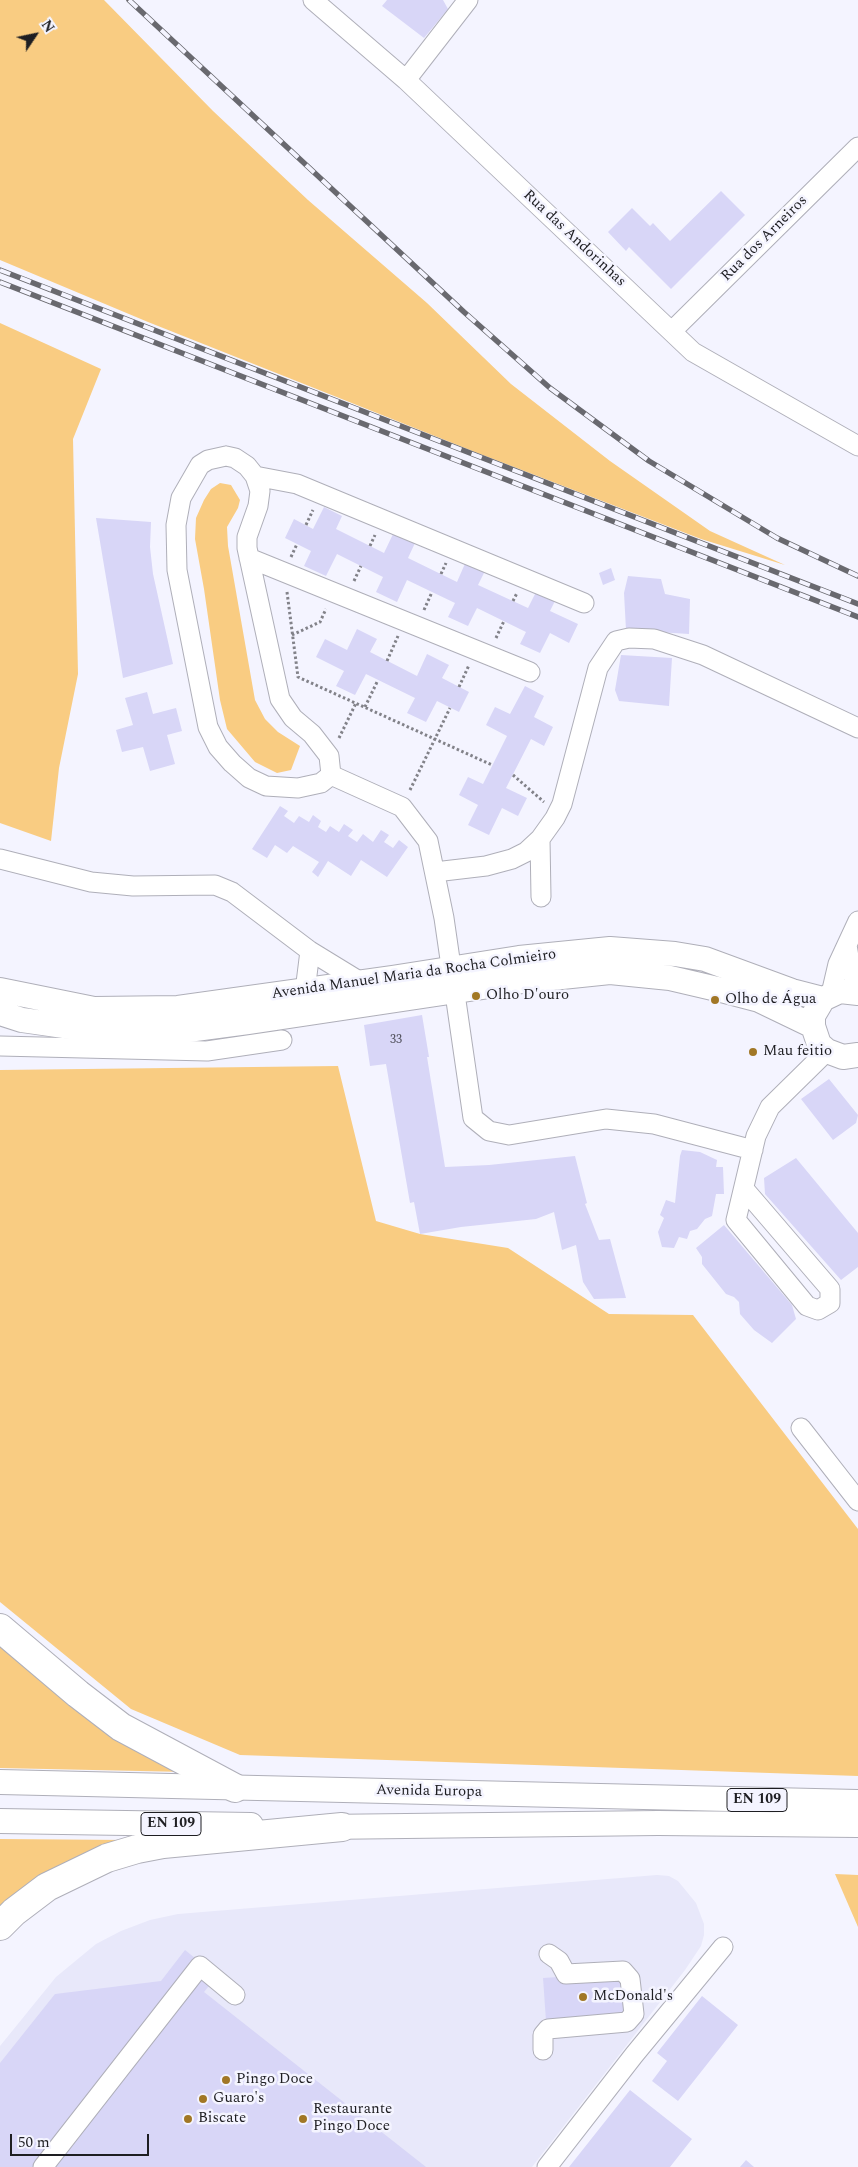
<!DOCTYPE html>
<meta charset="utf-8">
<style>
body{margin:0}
#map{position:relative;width:858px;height:2167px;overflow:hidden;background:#f4f4ff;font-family:Spectral,serif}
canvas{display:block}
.north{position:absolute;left:10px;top:10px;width:50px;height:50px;-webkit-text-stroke:4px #f4f4ff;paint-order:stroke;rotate:56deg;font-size:14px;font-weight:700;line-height:20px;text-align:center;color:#1e1e22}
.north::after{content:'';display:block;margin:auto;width:18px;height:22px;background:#1e1e22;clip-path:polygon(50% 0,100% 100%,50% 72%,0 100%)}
.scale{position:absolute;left:10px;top:2134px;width:139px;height:22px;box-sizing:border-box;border:2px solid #1e1e22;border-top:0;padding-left:6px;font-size:15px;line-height:18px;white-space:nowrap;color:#1e1e22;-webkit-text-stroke:4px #f4f4ff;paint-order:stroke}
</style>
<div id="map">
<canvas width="858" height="2167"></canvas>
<div class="north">N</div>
<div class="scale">50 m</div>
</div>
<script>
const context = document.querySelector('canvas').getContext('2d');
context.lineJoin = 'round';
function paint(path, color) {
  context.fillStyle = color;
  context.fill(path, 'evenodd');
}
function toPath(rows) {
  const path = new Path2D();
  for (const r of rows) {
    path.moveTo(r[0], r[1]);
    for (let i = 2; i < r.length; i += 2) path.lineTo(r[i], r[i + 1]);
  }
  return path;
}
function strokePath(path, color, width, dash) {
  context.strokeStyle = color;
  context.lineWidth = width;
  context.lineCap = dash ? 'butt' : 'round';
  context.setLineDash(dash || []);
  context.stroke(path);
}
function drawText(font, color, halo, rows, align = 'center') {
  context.font = font + ' Spectral,serif';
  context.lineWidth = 5;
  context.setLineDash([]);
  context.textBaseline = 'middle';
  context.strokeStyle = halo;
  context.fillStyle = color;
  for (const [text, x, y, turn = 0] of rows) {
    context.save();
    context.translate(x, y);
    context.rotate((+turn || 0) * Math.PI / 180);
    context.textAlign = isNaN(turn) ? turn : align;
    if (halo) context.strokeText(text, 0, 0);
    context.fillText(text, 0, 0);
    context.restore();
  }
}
paint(toPath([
 [657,1875,669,1876,678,1881,696,1903,704,1924,704,1935,701,1946,685,1970,532,2167,0,2167,0,2046,56,1977,96,1944,121,1931,150,1920,178,1914]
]), '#e8e8fa');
paint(toPath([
 [0,0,104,0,213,111,308,200,427,303,511,384,610,461,710,531,785,565,701,539,475,452,148,322,0,260],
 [0,323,101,369,73,439,78,674,59,768,51,841,0,823],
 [220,483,231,485,240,500,238,508,227,527,228,546,255,700,265,719,278,732,300,746,291,770,277,773,255,762,227,729,220,700,204,589,195,539,196,518,204,500,211,489],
 [338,1066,376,1221,420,1234,508,1248,609,1314,693,1315,858,1529,858,1776,240,1755,131,1709,0,1602,0,1070],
 [0,1643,66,1699,131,1748,186,1772,0,1768],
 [0,1839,127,1840,0,1912],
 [835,1874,858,1875,858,1927]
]), '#f9cc82');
paint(toPath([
 [387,0,443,0,448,9,424,38,382,6],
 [721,191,745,215,671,289,629,247,626,251,608,232,632,208,650,226,653,223,670,241],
 [324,507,342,516,336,529,384,553,394,532,415,543,408,558,457,582,467,559,486,569,478,585,528,608,539,586,558,595,550,611,578,624,569,643,550,633,540,653,520,644,526,632,477,608,468,626,448,617,455,603,407,580,397,602,376,592,383,577,337,554,326,576,304,566,311,551,285,538,294,519,313,529],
 [96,518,151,522,150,547,153,574,173,664,123,678],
 [611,568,615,580,603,585,599,573],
 [628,576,661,579,665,594,690,599,689,634,626,630,624,593],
 [357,629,377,639,370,652,417,676,427,654,449,665,442,678,469,692,459,712,437,701,426,722,407,713,415,698,366,674,355,695,336,686,344,671,316,657,325,639,347,650],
 [621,655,672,658,669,706,619,701,615,690],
 [525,686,544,696,534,717,553,727,544,746,531,739,506,788,527,798,518,816,502,808,489,835,468,825,478,805,459,795,468,777,483,784,507,736,486,725,495,707,510,714],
 [147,692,153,714,176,708,182,731,167,735,175,764,150,771,143,747,122,752,116,730,133,725,125,698],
 [280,806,288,811,284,816,294,823,299,816,309,822,313,815,321,821,318,827,326,832,330,826,339,832,344,824,353,830,348,836,357,842,363,834,373,842,381,830,389,835,384,842,393,848,399,840,408,847,387,877,361,860,351,876,328,861,318,877,312,872,319,862,293,846,287,853,275,845,267,858,252,849],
 [422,1015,429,1057,427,1057,445,1167,489,1165,575,1156,587,1203,585,1204,599,1240,610,1239,626,1298,594,1299,583,1282,576,1245,562,1250,554,1212,536,1219,461,1227,420,1234,414,1202,410,1203,386,1064,370,1066,364,1025],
 [829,1079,858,1115,856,1123,833,1140,801,1099],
 [682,1150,700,1152,717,1160,716,1167,723,1167,724,1194,716,1194,712,1216,705,1219,697,1229,690,1231,687,1239,679,1237,674,1248,662,1247,658,1232,664,1218,660,1215,666,1200,675,1203,680,1156],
 [796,1158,858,1233,858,1267,841,1280,765,1194,764,1178],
 [724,1225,792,1305,796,1319,772,1343,754,1330,740,1314,739,1302,734,1297,726,1294,702,1264,702,1257,696,1248],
 [185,1950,217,1976,204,1992,426,2167,0,2167,0,2063,55,1994,161,1981],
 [620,1973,624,2016,546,2021,543,1978],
 [702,1996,738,2025,678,2101,652,2081,667,2061,657,2053],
 [630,2090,692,2139,670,2167,569,2167],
 [746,2160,754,2167,740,2167]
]), '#d8d6f7');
const minor = toPath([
 [313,0,406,80,693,352,858,446],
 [406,80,468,0],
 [672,331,858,147],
 [226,456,235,458,247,466,255,476,260,491,258,506,247,537,247,548,280,699,293,718,312,734,329,756,331,775,321,783,298,788,266,786,249,778,232,763,218,747,208,727,177,570,176,525,181,498,200,465,208,460,226,456],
 [255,476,297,484,584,603],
 [249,558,530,672],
 [331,775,402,807,428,841,444,918,473,1118,489,1131,509,1135,606,1119,654,1124,753,1150],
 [0,859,91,882,133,886,215,885,232,892,310,951,359,981],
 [435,872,486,866,512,859,526,852,540,839],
 [541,897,540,839,555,818,562,804,598,668,616,641,629,638,654,639,703,655,858,728],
 [847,945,851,969,858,990],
 [305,991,310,951],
 [831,994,838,964,858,921],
 [0,1046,207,1051,282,1040],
 [745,1190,830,1289,830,1303,818,1310,807,1306,736,1220,756,1136,770,1107,827,1051],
 [801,1428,858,1501],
 [543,2050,543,2035,548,2029,627,2022,634,2014,630,1979,623,1971,566,1974,559,1961,549,1954],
 [43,2167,200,1966,235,1995],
 [547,2167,634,2055,723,1947]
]);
const major = toPath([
 [0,990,94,1009,178,1008,393,978,519,958,610,949,675,954,705,959,792,991,823,999],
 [858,993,840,991,823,999,813,1016,813,1026,819,1044,827,1051,843,1057,858,1055],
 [0,1013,22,1020,92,1030,180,1031,248,1022,523,981,610,972,670,978,717,989,759,1000,813,1026],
 [0,1782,858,1802],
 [0,1821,251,1825],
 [322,1827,658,1823,858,1825]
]);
const highway = toPath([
 [0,1628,78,1694,121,1727,235,1788],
 [0,1926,14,1912,47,1887,107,1858,137,1849,163,1844,342,1827]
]);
strokePath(minor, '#afafb9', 21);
strokePath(major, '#afafb9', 26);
strokePath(highway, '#afafb9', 30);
strokePath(toPath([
 [306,525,313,510],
 [370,546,375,535],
 [291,557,297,544],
 [441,574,446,563],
 [354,581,361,566],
 [287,592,298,677,492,765],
 [513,601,517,593],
 [424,610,432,592],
 [292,635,320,622,326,609],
 [496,638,504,621],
 [387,661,398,636],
 [459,687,469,665],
 [365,707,378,680],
 [339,738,356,703],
 [513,775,544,802],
 [410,790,450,708]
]), '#828289', 3, [2.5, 2.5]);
strokePath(minor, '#fff', 19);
strokePath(major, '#fff', 24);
strokePath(highway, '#fff', 28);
const rail = toPath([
 [129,0,464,312,550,388,649,461,777,538,858,576],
 [0,270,858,604],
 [0,282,858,617]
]);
strokePath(rail, '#69696f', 5.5);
strokePath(rail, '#f4f4ff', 4, [11]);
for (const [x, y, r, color] of [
 [476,996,5,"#a17726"],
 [715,1000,5,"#a17726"],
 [753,1052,5,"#a17726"],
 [583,1997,5,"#a17726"],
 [226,2080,5,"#a17726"],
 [203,2099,5,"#a17726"],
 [188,2119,5,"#a17726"],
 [303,2119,5,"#a17726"]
]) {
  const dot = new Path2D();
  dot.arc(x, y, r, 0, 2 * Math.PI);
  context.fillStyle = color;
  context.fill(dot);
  strokePath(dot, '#f4f4ff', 2);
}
drawText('12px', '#4c4c57', null, [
 ["33",396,1041]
]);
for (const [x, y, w] of [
 [757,1800,60],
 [171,1824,60]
]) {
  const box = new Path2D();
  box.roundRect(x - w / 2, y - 11.5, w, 23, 4);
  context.fillStyle = '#f4f4ff';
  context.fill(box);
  strokePath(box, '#1e1e22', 1);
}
drawText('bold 14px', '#1e1e22', null, [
 ["EN 109",757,1800],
 ["EN 109",171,1824]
]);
drawText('15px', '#1e1e22', '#f4f4ff', [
 ["Rua das Andorinhas",574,239,43],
 ["Rua dos Arneiros",765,239,-45],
 ["Avenida Manuel Maria da Rocha Colmieiro",414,975,-8],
 ["Avenida Europa",429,1792,1]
]);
drawText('15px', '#1e1e22', '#f4f4ff', [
 ["Olho D'ouro",486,996],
 ["Olho de Água",725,1000],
 ["Mau feitio",763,1052],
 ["McDonald's",593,1997],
 ["Pingo Doce",236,2080],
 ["Guaro's",213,2099],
 ["Restaurante",313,2110],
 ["Pingo Doce",313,2127],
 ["Biscate",198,2119]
], 'left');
</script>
